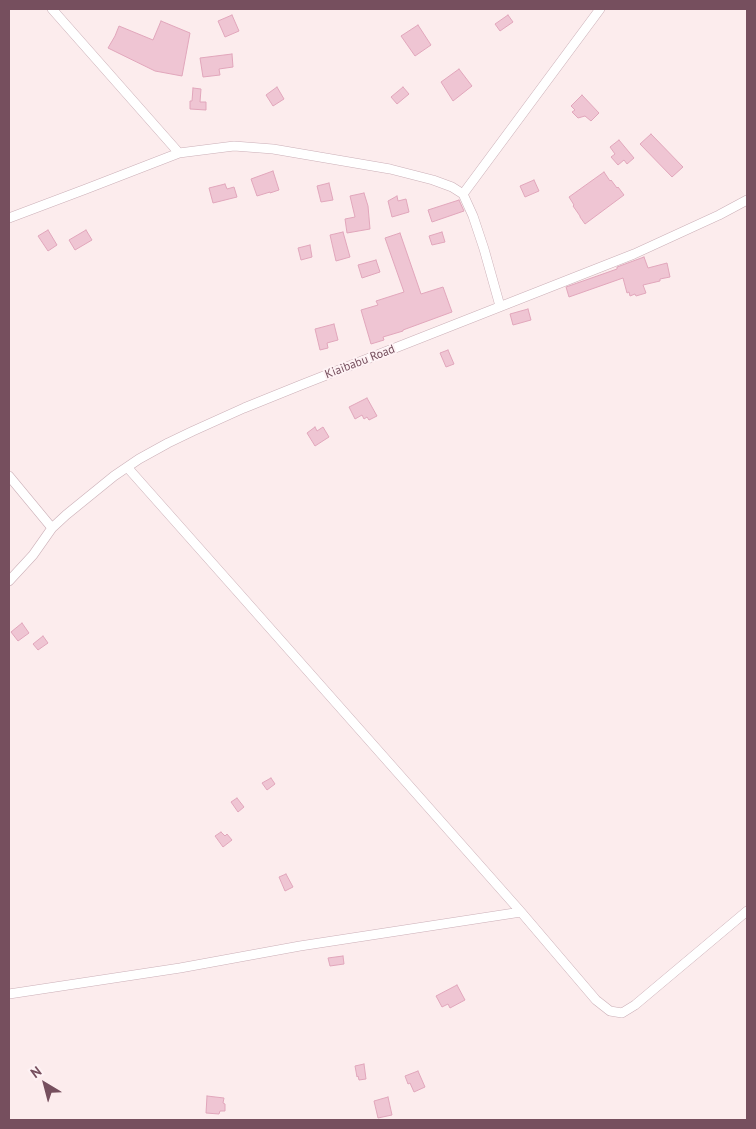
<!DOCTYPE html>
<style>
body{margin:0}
#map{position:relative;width:756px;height:1129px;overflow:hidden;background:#fceced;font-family:"PT Sans",sans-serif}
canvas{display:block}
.frame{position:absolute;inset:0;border:10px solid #764f5e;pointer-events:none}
.north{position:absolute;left:20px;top:1059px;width:50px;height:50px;-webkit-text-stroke:4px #fef2f4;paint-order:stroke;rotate:323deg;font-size:14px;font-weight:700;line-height:20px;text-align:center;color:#764f5e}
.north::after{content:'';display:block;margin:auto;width:18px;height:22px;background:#764f5e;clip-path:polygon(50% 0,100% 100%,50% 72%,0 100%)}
</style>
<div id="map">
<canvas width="756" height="1129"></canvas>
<div class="frame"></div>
<div class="north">N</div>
</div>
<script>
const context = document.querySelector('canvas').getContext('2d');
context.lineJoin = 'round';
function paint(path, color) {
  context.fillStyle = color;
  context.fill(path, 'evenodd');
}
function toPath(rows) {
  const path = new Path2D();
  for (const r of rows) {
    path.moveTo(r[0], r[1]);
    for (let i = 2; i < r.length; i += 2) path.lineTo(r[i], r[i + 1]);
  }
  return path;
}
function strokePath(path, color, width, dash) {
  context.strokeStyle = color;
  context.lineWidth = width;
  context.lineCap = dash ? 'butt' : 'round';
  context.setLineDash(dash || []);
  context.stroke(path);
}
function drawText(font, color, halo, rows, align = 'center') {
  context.font = font + ' "PT Sans",sans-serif';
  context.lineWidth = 4;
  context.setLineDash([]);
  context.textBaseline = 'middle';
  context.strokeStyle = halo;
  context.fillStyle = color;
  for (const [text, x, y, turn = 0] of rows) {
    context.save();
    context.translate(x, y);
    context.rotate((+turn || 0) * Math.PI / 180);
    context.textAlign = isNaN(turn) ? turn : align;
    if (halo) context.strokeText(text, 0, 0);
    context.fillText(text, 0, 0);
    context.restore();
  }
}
const building = toPath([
 [232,15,239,31,225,37,218,21,232,15],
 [508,15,513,22,500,31,495,24,508,15],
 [161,21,190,33,182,76,155,71,108,48,115,36,119,26,153,40,161,21],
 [418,25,431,45,415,56,401,36,418,25],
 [232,54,233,67,219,69,220,75,203,77,200,58,232,54],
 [459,69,472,86,453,101,441,82,459,69],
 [277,87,284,99,273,106,266,95,277,87],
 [403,87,409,94,397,104,391,97,403,87],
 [193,88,201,89,200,102,206,102,206,110,190,109,190,101,192,101,193,88],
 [582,95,599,113,591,121,585,116,578,118,572,112,575,110,571,106,582,95],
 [651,134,683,167,672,177,640,144,651,134],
 [619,140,634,158,627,164,624,160,618,165,611,157,615,154,610,147,619,140],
 [273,171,279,190,270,193,270,192,257,196,251,179,273,171],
 [604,172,610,181,611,180,617,188,618,187,624,195,585,224,580,217,580,216,573,206,574,205,569,197,604,172],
 [534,180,539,191,525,197,520,186,534,180],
 [329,183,333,200,321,202,317,186,329,183],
 [225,184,227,189,234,187,237,197,213,203,209,188,225,184],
 [364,193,368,206,370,229,347,233,345,219,355,217,350,196,364,193],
 [397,196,398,201,406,199,409,212,392,217,388,201,397,196],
 [459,200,464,211,432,222,428,210,459,200],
 [48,230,57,245,48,251,38,236,48,230],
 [86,230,92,240,75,250,69,240,86,230],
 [343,232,350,257,336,261,330,235,343,232],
 [442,232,445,242,432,245,429,236,442,232],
 [400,233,421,294,443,287,452,312,403,330,403,331,383,337,384,340,371,344,361,310,378,305,376,301,404,292,385,238,400,233],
 [310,245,312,257,301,260,298,248,310,245],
 [644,257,648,268,667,263,670,277,660,279,660,281,643,285,646,293,636,296,635,294,630,296,629,292,627,293,623,278,569,297,566,287,617,269,617,267,644,257],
 [376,260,380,272,362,278,358,265,376,260],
 [528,309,531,320,513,325,510,314,528,309],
 [334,324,338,340,327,343,328,348,320,350,315,329,334,324],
 [448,350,454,364,446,367,440,353,448,350],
 [367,398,377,416,369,420,367,417,364,419,362,415,355,419,349,407,367,398],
 [315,427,317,431,323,427,329,437,315,446,307,433,315,427],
 [22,623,29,633,18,641,11,632,22,623],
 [43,636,48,643,38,650,33,644,43,636],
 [271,778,275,784,267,790,262,783,271,778],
 [237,798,244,807,238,812,231,802,237,798],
 [221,832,225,836,227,834,232,840,223,847,215,836,221,832],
 [286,874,293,887,285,891,279,877,286,874],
 [343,956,344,964,330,966,328,958,343,956],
 [457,985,465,1000,450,1008,448,1004,442,1007,436,996,457,985],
 [364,1064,366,1079,359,1080,358,1076,357,1077,355,1066,364,1064],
 [418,1071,425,1087,414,1092,410,1083,408,1084,405,1076,418,1071],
 [207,1096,224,1098,223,1103,225,1104,225,1111,220,1111,219,1114,206,1113,207,1096],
 [388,1097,392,1115,378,1118,374,1101,388,1097]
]);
paint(building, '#efc5d3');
strokePath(building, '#e1a6bb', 1);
const street = toPath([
 [52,9,179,153,234,146,273,149,390,169,433,180,452,187,463,194,473,216,484,249,500,306],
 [463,194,600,9],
 [9,218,86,189,179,153],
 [127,467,237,591,521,912,596,1000,610,1011,622,1013,635,1005,747,911],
 [9,476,52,528],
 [9,581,33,555,52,528,66,515,114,476,139,459,168,443,193,431,244,408,301,385,634,254,719,215,747,200],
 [9,994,180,968,300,946,521,912]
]);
strokePath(street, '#cbafb7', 10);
strokePath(street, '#fff', 9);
drawText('12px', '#764f5e', '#fef2f4', [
 ["Kiaibabu Road",360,362,-21]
]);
</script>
